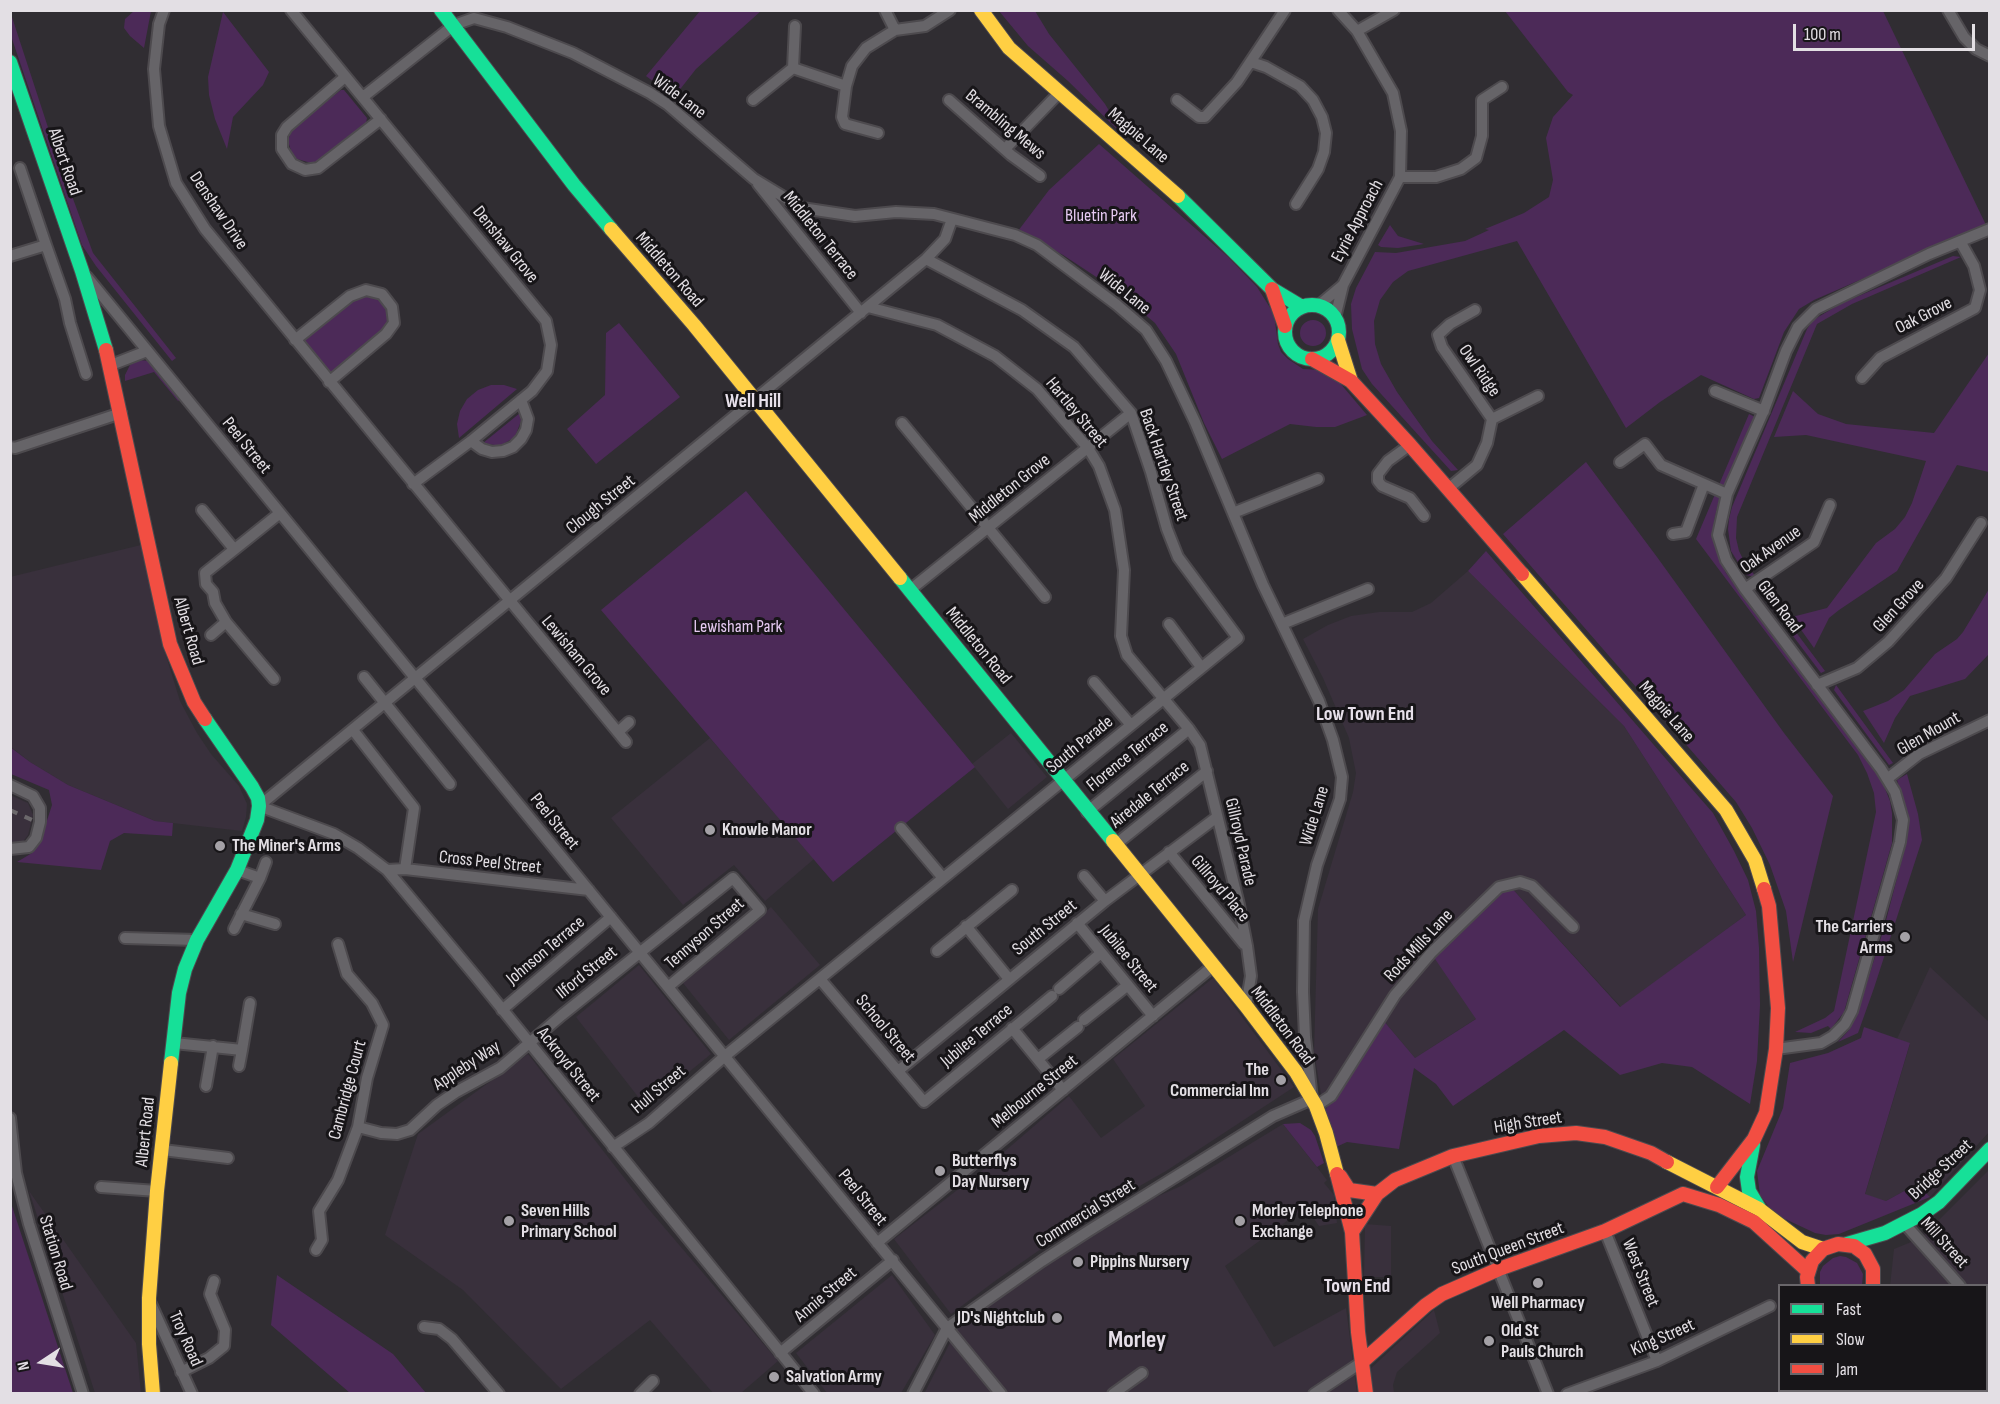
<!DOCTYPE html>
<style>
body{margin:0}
#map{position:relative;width:2000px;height:1404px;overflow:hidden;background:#302d32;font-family:"Sofia Sans Condensed",sans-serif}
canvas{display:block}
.frame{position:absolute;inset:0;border:12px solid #e3dfe4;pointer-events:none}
.legend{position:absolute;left:1778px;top:1284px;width:210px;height:108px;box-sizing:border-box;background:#171518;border:2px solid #69666a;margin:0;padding:8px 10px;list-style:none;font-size:18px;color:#e3dfe4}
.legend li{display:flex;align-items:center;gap:12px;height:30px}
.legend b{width:30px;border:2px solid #69666a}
.north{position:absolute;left:12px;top:1332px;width:60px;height:60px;-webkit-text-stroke:4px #171518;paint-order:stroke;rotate:258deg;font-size:16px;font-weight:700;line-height:24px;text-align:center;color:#e3dfe4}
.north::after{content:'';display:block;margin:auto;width:21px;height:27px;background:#e3dfe4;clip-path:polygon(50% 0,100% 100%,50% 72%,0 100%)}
.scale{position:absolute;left:1793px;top:24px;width:182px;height:27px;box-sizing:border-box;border:3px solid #e3dfe4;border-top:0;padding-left:8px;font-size:18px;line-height:21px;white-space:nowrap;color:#e3dfe4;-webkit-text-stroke:4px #171518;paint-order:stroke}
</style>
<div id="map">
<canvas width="2000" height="1404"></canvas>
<div class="frame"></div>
<ul class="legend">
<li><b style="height:8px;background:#16e098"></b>Fast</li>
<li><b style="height:8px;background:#ffcf43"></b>Slow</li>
<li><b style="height:8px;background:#f24e42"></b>Jam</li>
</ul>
<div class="north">N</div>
<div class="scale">100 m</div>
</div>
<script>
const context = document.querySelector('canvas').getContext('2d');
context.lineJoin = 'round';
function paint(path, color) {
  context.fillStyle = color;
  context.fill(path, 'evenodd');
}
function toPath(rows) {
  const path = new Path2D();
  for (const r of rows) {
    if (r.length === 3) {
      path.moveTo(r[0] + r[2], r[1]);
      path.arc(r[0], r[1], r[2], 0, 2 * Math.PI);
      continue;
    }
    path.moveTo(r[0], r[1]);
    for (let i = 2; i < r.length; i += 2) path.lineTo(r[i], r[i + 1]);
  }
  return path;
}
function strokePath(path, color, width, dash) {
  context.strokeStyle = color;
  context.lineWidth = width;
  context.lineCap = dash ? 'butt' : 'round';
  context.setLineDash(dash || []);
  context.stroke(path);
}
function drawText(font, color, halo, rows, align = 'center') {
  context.font = font + ' "Sofia Sans Condensed",sans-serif';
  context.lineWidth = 6;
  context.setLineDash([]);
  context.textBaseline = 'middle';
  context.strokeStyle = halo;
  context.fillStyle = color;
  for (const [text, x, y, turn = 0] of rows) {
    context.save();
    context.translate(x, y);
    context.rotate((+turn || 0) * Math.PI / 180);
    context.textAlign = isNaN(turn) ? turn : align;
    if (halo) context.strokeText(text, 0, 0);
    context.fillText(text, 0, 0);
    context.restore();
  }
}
paint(toPath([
 [141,545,164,649,180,701,197,733,211,754,239,786,247,804,246,817,242,831,155,821,68,785,30,762,11,747,10,577],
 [1468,571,1624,726,1746,915,1621,1007,1508,884,1477,1018,1415,1058,1384,1021,1324,1112,1314,1052,1318,909,1353,792,1356,773,1349,738,1323,678,1303,639,1328,625,1351,616,1379,612,1412,612,1431,603],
 [1011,733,1047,777,1008,809,972,764],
 [710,738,814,859,765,901,734,865,683,905,611,818],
 [10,795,28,803,33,815,28,835,22,843,11,843],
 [771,907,820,965,729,1040,683,983,730,944],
 [639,965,711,1054,646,1107,576,1017],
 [1930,967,1989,1022,1989,1132,1930,1197,1917,1184,1886,1201,1865,1195,1910,1044,1897,1039],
 [1213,978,1294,1087,1166,1171,1094,1212,995,1281,951,1314,894,1239,983,1170,1069,1096,1101,1138,1145,1106,1113,1059],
 [528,1054,646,1206,778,1361,741,1393,713,1393,650,1320,561,1389,463,1290,385,1235,418,1134],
 [1283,1124,1327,1180,1324,1183,1334,1195,1337,1223,1319,1226,1306,1207,1225,1266,1274,1347,1346,1308,1357,1393,924,1394,960,1323,1039,1267,1145,1202,1181,1186],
 [1989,1170,1989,1393,1967,1393,1962,1391,1986,1390,1986,1286,1890,1286,1894,1249,1921,1238],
 [29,1191,136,1343,141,1393,95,1393],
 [1365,1224,1391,1226,1391,1277,1364,1277],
 [892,1275,935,1335,901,1393,827,1393,796,1353],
 [1434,1310,1440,1333,1397,1372,1393,1385,1394,1393,1374,1393,1369,1370],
 [1804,1390,1935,1390,1939,1393,1803,1393]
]), '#39303c');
paint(toPath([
 [10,11,58,158,93,253,176,358,172,361,96,266,82,245,11,36],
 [134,11,151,11,144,48,130,36,124,28,125,19],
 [700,11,761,11,696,69,674,97,646,76],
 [999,11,1035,11,1049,34,1105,104,1124,136,1068,81,1028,46],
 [1505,11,1883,11,1986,225,1814,300,1799,309,1784,332,1759,398,1754,399,1701,375,1660,402,1626,428,1517,241,1408,271,1393,282,1380,300,1374,321,1375,344,1381,364,1397,392,1432,441,1458,470,1451,471,1372,384,1362,369,1352,329,1351,304,1356,288,1375,252,1396,253,1465,241,1489,230,1485,229,1524,213,1549,197,1553,180,1546,138,1553,117,1573,95,1568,92],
 [223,12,269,72,263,85,233,117,227,149,215,119,209,95,208,77],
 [341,90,344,90,367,118,366,123,318,161,311,163,297,159,292,154,288,141,292,128],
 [1099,144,1228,257,1257,287,1274,314,1278,344,1281,352,1288,359,1303,369,1321,370,1334,376,1367,415,1335,427,1316,427,1290,424,1222,459,1204,423,1176,354,1155,323,1116,290,1063,255,1018,231,1049,190],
 [1390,225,1398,236,1424,244,1398,248,1381,247,1378,245],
 [1953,256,1961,257,1852,304,1817,324,1737,517,1736,538,1739,551,1745,563,1756,577,1746,575,1731,551,1728,529,1729,519,1732,507,1807,329,1813,320,1842,303],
 [382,294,394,323,329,382,295,340,350,296],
 [1313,333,13],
 [619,323,680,397,596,464,567,429,605,395,606,333],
 [1989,353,1989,472,1957,465,1897,571,1839,610,1829,618,1814,648,1792,617,1827,608,1876,543,1895,529,1905,517,1912,503,1926,461,1806,435,1774,437,1793,391,1818,414,1846,424,1934,433],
 [139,360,150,361,182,398,178,401,154,372,125,381,125,375,130,365],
 [491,385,504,385,517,389,459,438,457,424,460,411,467,399,478,390],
 [520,413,521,421,515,437,500,446,483,443],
 [1749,414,1755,417,1718,504,1714,521,1713,537,1720,561,1726,573,1882,781,1890,801,1892,813,1892,843,1844,1012,1831,1029,1828,1026,1811,1033,1795,1032,1825,1018,1834,1011,1876,812,1874,793,1867,773,1858,755,1696,539],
 [1586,462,1657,557,1784,733,1833,796,1793,962,1786,911,1770,865,1752,828,1736,802,1503,534],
 [746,491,975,767,833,882,601,610],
 [1486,551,1692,789,1713,813,1734,851,1748,880,1756,911,1759,948,1760,1005,1757,1061,1750,1104,1692,1067,1662,1063,1620,1075,1564,1030,1453,1106,1436,1084,1414,1068,1399,1149,1347,1142,1336,1147,1324,1112,1383,1020,1415,1058,1476,1019,1431,953,1508,884,1620,1007,1746,915,1624,726,1468,571],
 [1763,588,1825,671,1821,673,1762,595],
 [1989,589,1988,655,1965,679,1910,696,1895,718,1884,743,1863,711,1888,701,1904,690,1935,654,1957,639,1963,632],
 [1836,685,1893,763,1889,765,1834,690],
 [10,747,30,762,68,785,155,821,173,823,172,836,124,833,110,841,101,870,17,862,32,853,40,842,52,805,49,790,11,774],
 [1907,774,1918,814,1922,840,1874,988,1858,1033,1838,1042,1849,1030,1858,1011,1884,928,1907,840,1908,817,1897,780],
 [1864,1027,1910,1043,1865,1194,1886,1201,1917,1184,1930,1197,1839,1234,1826,1235,1815,1233,1783,1218,1769,1207,1760,1195,1757,1171,1783,1108,1790,1063,1828,1053,1861,1038],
 [1300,1123,1311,1130,1315,1136,1324,1163,1317,1167,1283,1124],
 [10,1203,11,1203,73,1393,11,1393],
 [1840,1256,1846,1257,1857,1263,1863,1274,1862,1285,1820,1285,1820,1272,1823,1266,1833,1258],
 [277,1275,393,1354,426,1393,350,1393,271,1325]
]), '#4c2a58');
const street = toPath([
 [164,10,159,24,154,69,159,126,176,183,205,229,626,742],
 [291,10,546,321,551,345,547,371,532,391,471,441,413,484],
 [885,10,895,30],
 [1948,10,1964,37,1976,49,1990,56],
 [1357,31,1394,10],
 [1251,62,1266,67,1300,86,1313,100,1322,117,1326,133,1324,152,1318,169,1296,204],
 [793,68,846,86],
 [345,77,287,127,282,135,282,149,292,164,305,170,318,168,381,119],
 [363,97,454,25,474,18,507,27,573,53,650,93,667,104,754,179,802,208,855,216,896,212,934,214,1015,235,1037,245,1117,305,1146,330,1166,361,1195,422,1263,585,1319,701,1333,740,1342,777,1340,799,1317,865,1304,921,1303,992,1305,1037,1312,1099,1273,1116,1090,1230,1042,1261,947,1328,913,1394],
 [753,100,793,68,795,26],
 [949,100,1011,155,1040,176],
 [1177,100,1199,117,1205,117,1237,82,1285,10],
 [878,133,845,124,842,117,846,86,852,66,866,48,895,30,925,26,950,10],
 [1005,149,1059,93],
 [1400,177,1436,177,1461,169,1476,158,1482,136,1482,100,1502,87],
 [758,184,861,313],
 [46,245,65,299,70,323,86,374],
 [10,256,46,245,20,168],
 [87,277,1001,1394],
 [1318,306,1343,285],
 [868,307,937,325,995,356,1037,389,1088,448,1099,466,1115,510,1124,570,1121,636,1127,655,1189,729,1200,745,1239,905,1247,946,1251,976,1246,1006],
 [1335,318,1343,285,1400,177,1401,131,1393,93,1357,31,1338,10],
 [295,340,350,296,366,290,382,294,392,307,394,323,386,334,329,382],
 [111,365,147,351],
 [1862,378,1880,358,1975,308,1980,290,1974,266,1960,241],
 [1715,391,1764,411],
 [1492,419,1538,396],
 [902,423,1045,597],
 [471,441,482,449,492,452,503,451,513,447,521,439,526,430,528,419,521,400],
 [1410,445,1388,461,1378,474,1378,481,1382,486,1410,498,1424,516],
 [10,447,15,448,121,413],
 [1620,462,1645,444,1661,465,1727,494],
 [1448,489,1477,465,1487,443,1492,419,1442,347,1438,335,1450,324,1475,310],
 [202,510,234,549],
 [1233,513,1318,479],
 [1673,534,1686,532,1704,484],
 [1745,589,1814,542,1830,505],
 [910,590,1131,413],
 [1169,624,1201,667],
 [1282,624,1368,589],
 [211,635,226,622],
 [364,677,450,784],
 [274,679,226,622,215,603,213,592,206,584,205,573,280,513],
 [1094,682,1131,725],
 [1817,685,1857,668,1888,642,1946,578,1981,523],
 [353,730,414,808,405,869],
 [618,732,629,722],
 [1887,779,1919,754,1990,720],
 [10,785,33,796,40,808,40,822,36,838,29,847,10,849],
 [259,806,926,259,945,239,952,219],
 [259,806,334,834,358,848,387,870,477,978,814,1394],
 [1087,812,1189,729],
 [901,828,943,878],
 [1115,845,1207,771],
 [1169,852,1244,944],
 [237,870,260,878],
 [387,870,405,869,589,890],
 [1084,876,1105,901],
 [241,914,275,924],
 [1077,923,1153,1016],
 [966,926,1009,979],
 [234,929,260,878,266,862],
 [125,938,197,940],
 [937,951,1012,890],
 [820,979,924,1102,1052,996],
 [1059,989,1101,953],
 [502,1010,611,917],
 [1084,1020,1128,985],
 [1012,1028,1063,1090],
 [174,1043,242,1050,250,1003],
 [1776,1049,1821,1043,1833,1036,1845,1024,1852,1011,1900,842,1903,820,1895,792,1881,769,1745,589,1726,560,1718,535,1727,494,1764,410,1786,351,1798,327,1816,309,1929,254,1990,229],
 [1038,1059,1078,1027],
 [239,1066,242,1050],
 [898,1071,1105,901,1217,817],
 [206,1086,213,1046],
 [1316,1106,1331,1096,1395,995,1431,953,1499,887,1520,882,1532,886,1573,927],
 [10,1118,16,1173,29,1224,83,1394],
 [358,1127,381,1133,397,1134,410,1130,437,1105,456,1092,500,1068,562,1015,733,878,760,910,668,987],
 [613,1147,649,1123,725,1056,1238,638,1178,557,1167,529,1151,472,1131,413,1074,347,1022,310,926,259],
 [163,1150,228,1158],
 [1453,1156,1548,1394],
 [101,1187,157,1191],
 [1904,1223,1960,1286],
 [1605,1231,1657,1361],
 [877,1243,1213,966],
 [316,1250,322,1240,319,1211,338,1180,358,1127,367,1078,383,1025,372,1003,347,974,338,944],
 [151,1304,192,1394],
 [1986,1320,1990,1324],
 [424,1327,439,1329,452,1339,499,1394],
 [780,1353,893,1260],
 [181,1372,209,1358,224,1346,225,1330,210,1294,214,1281],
 [640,1394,653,1381],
 [1113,1394,1142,1373],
 [1314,1394,1362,1362],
 [1567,1394,1657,1361,1770,1306]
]);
const fast = toPath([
 [441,10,574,185,611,229],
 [10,62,82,271,106,350],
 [1178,196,1272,289,1302,307],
 [1312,332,27],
 [900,578,1113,841],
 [171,1063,179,993,185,969,197,940,237,870,257,820,259,806,258,798,252,787,205,719],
 [1753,1145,1747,1177,1749,1191,1759,1208],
 [1847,1244,1885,1233,1922,1214,1939,1202,1990,1149]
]);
const slow = toPath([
 [981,10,1009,48,1178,196],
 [611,229,694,325,900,578],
 [1338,340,1351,381],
 [1522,574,1726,810,1755,860,1764,889],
 [1113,841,1246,1006,1296,1072,1316,1106,1326,1133,1337,1174],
 [1667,1162,1759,1209,1802,1242,1823,1249],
 [153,1394,149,1344,149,1298,157,1191,171,1063],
 [1789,1394,1790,1390]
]);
const jam = toPath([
 [1272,289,1285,326],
 [106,350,170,644,194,702,205,719],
 [1312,359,1351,381,1410,445,1522,574],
 [1337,1174,1352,1232,1358,1332,1366,1394],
 [1340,1176,1349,1190,1377,1194],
 [1717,1187,1754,1139,1766,1113,1776,1049,1778,1008,1769,906,1764,889],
 [1683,1194,1719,1205,1754,1222,1808,1271],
 [1352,1232,1377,1194,1395,1180,1453,1156,1539,1136,1576,1133,1605,1137,1651,1153,1667,1162],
 [1808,1286,1807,1277,1812,1261,1823,1249,1838,1244,1854,1246,1865,1254,1873,1269,1873,1286],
 [1362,1362,1426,1305,1442,1294,1499,1269,1605,1231,1683,1194],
 [1946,1390,1950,1394]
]);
strokePath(street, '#4d4a4e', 14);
strokePath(fast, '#4d4a4e', 16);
strokePath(slow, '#4d4a4e', 16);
strokePath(jam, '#4d4a4e', 16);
strokePath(street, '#666468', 10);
strokePath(fast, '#16e098', 14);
strokePath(slow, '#ffcf43', 14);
strokePath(jam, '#f24e42', 14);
strokePath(toPath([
 [10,810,32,820]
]), '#6b686b', 4, [8, 8]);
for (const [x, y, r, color] of [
 [710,830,6,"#a4a1a6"],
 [220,846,6,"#a4a1a6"],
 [1905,937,6,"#a4a1a6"],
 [1281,1080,6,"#a4a1a6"],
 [940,1171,6,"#a4a1a6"],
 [509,1221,6,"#a4a1a6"],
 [1240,1221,6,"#a4a1a6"],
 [1078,1262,6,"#a4a1a6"],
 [1538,1283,6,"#a4a1a6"],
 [1057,1318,6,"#a4a1a6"],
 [1489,1341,6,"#a4a1a6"],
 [774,1377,6,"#a4a1a6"]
]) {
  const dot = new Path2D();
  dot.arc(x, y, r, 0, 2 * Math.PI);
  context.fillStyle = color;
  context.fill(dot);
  strokePath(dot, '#171518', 2);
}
drawText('18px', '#e3dfe4', '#171518', [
 ["Wide Lane",679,97,37],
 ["Brambling Mews",1005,125,40],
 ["Magpie Lane",1138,136,41],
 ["Albert Road",64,162,71],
 ["Denshaw Drive",218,211,56],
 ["Eyrie Approach",1358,221,-62],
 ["Middleton Terrace",820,236,51],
 ["Denshaw Grove",505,245,51],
 ["Middleton Road",669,270,49],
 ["Wide Lane",1124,292,39],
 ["Oak Grove",1924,316,-27],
 ["Owl Ridge",1479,371,55],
 ["Hartley Street",1076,413,50],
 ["Peel Street",246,446,51],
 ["Back Hartley Street",1163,465,71],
 ["Middleton Grove",1010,489,-39],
 ["Clough Street",601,505,-39],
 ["Oak Avenue",1771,550,-35],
 ["Glen Grove",1899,606,-47],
 ["Glen Road",1779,607,53],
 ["Albert Road",188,631,74],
 ["Middleton Road",978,646,51],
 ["Lewisham Grove",576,656,50],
 ["Magpie Lane",1666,712,49],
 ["Glen Mount",1929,734,-30],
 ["South Parade",1080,745,-39],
 ["Florence Terrace",1128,757,-39],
 ["Airedale Terrace",1150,795,-39],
 ["Wide Lane",1315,816,-73],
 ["Peel Street",554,822,51],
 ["Gillroyd Parade",1240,842,77],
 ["Cross Peel Street",490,863,6],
 ["Gillroyd Place",1220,889,50],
 ["South Street",1045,928,-39],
 ["Tennyson Street",705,934,-41],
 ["Rods Mills Lane",1419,946,-47],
 ["Johnson Terrace",546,951,-40],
 ["Jubilee Street",1128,959,51],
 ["Ilford Street",587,973,-39],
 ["Middleton Road",1282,1026,53],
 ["School Street",885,1029,50],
 ["Jubilee Terrace",977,1036,-40],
 ["Ackroyd Street",568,1065,51],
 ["Appleby Way",467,1066,-33],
 ["Cambridge Court",348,1090,-75],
 ["Hull Street",659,1090,-40],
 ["Melbourne Street",1035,1092,-39],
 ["High Street",1528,1123,-9],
 ["Albert Road",146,1132,-84],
 ["Bridge Street",1941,1170,-43],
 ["Peel Street",862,1198,51],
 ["Commercial Street",1086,1214,-32],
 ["Mill Street",1944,1243,48],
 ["South Queen Street",1508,1249,-21],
 ["Station Road",55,1253,73],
 ["West Street",1640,1273,68],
 ["Annie Street",826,1295,-40],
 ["King Street",1663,1338,-24],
 ["Troy Road",185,1339,66]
]);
drawText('18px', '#e6caf2', '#171518', [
 ["Bluetin Park",1101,216],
 ["Lewisham Park",738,627]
]);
drawText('bold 18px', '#e3dfe4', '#171518', [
 ["Knowle Manor",722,830],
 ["The Miner's Arms",232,846],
 ["The Carriers",1893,927,"right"],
 ["Arms",1893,948,"right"],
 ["The",1269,1070,"right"],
 ["Commercial Inn",1269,1091,"right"],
 ["Butterflys",952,1161],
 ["Day Nursery",952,1182],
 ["Seven Hills",521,1211],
 ["Primary School",521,1232],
 ["Morley Telephone",1252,1211],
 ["Exchange",1252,1232],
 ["Pippins Nursery",1090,1262],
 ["Well Pharmacy",1538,1303,"center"],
 ["JD's Nightclub",1045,1318,"right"],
 ["Old St",1501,1331],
 ["Pauls Church",1501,1352],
 ["Salvation Army",786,1377]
], 'left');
drawText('bold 20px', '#e7e0ea', '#171518', [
 ["Well Hill",753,402],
 ["Low Town End",1365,715],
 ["Town End",1357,1287]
]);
drawText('bold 24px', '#e7e0ea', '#171518', [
 ["Morley",1137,1341]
]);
</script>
